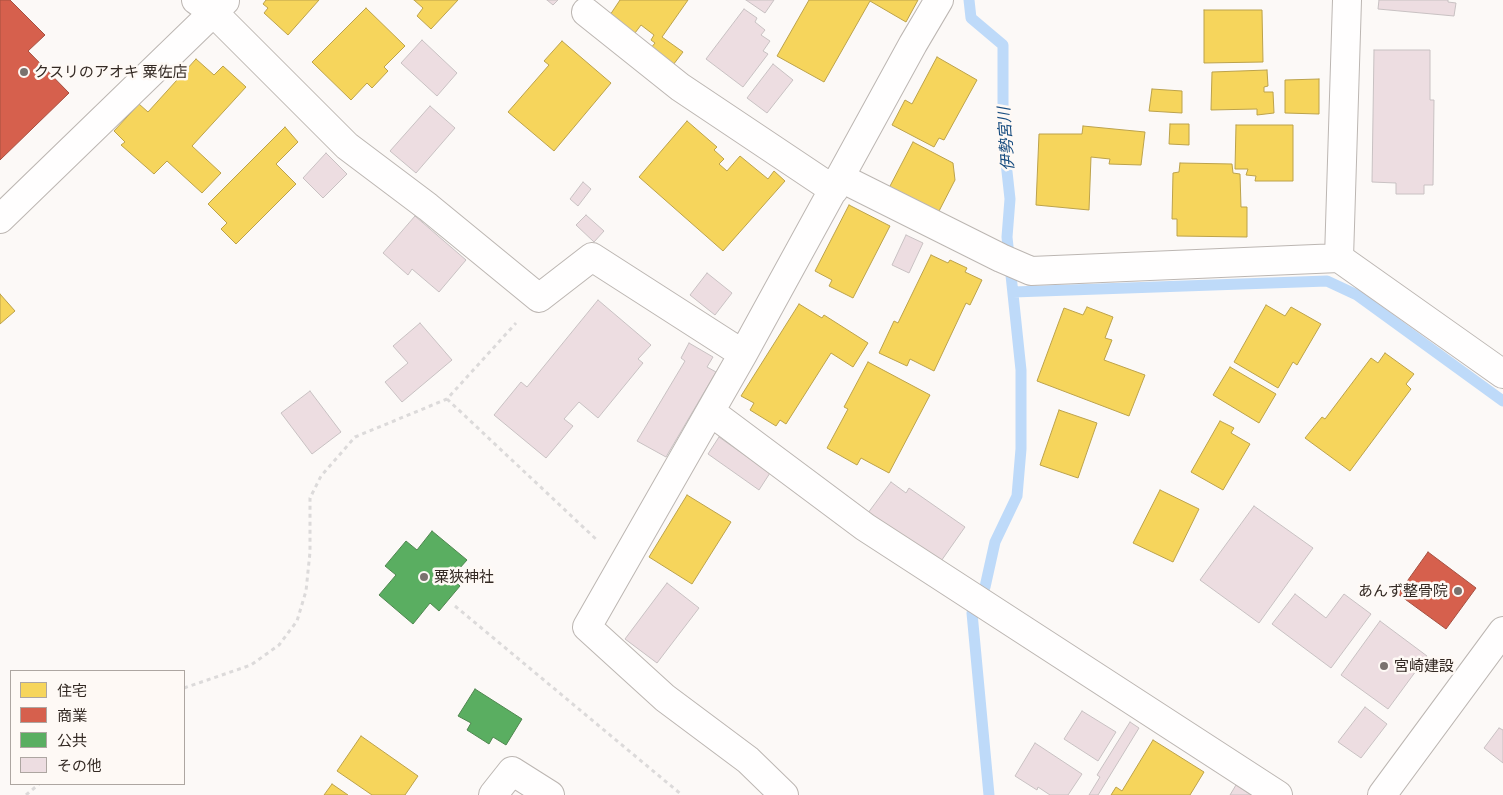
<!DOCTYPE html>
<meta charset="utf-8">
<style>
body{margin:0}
#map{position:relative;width:1503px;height:795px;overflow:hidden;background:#fcf9f7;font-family:Ubuntu,"Noto Sans JP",sans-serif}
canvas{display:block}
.legend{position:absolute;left:10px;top:670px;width:175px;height:115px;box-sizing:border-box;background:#fef9f5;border:1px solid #ada6a1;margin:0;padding:6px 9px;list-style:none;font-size:15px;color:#342a24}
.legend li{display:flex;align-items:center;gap:10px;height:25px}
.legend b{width:25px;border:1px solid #ada6a1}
</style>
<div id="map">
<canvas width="1503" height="795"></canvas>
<ul class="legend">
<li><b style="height:14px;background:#f6d55c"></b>住宅</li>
<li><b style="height:14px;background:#d6604d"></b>商業</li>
<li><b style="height:14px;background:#5aae61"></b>公共</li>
<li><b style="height:14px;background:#eddde1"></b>その他</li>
</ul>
</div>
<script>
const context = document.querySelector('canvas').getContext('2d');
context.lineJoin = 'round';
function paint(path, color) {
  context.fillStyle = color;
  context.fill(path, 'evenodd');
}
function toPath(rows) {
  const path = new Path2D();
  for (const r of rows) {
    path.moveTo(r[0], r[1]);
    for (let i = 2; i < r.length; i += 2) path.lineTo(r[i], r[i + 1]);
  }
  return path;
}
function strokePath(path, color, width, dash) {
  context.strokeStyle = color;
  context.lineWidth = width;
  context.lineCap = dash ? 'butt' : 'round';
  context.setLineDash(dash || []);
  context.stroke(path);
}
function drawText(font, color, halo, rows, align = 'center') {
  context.font = font + ' Ubuntu,"Noto Sans JP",sans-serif';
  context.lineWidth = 5;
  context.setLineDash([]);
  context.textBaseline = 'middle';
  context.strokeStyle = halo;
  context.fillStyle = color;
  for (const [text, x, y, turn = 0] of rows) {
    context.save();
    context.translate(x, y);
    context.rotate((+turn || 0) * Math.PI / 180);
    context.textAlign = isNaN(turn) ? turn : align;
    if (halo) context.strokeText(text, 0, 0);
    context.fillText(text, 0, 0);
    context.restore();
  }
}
const homes = toPath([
 [266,0,319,0,288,35,264,13,268,8,263,4,266,0],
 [414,0,458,0,431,29,417,16,423,8,414,0],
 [620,0,688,0,662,37,683,52,673,65,650,49,655,43,651,40,654,35,641,25,635,33,610,15,620,0],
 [809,0,918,0,906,22,870,1,824,82,777,56,809,0],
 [366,8,405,46,384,67,388,71,372,88,367,83,351,100,312,62,366,8],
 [1204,10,1262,10,1263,62,1204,63,1204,10],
 [562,41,611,83,554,151,508,112,549,65,544,61,562,41],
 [937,57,977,80,944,140,939,138,934,147,892,125,905,100,912,104,937,57],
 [196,59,214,75,223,66,246,87,192,146,221,173,202,193,167,161,154,174,121,145,125,142,114,131,139,104,148,112,196,59],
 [1267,70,1268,86,1264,87,1264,92,1273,92,1274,113,1257,115,1257,109,1211,110,1212,72,1267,70],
 [1319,79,1319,114,1285,113,1285,80,1319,79],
 [1152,89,1182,91,1182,113,1149,111,1152,89],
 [687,121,717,147,714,150,724,159,719,164,727,171,740,156,768,179,774,171,785,181,723,251,639,177,687,121],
 [1170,124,1189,124,1189,145,1169,144,1170,124],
 [1236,125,1293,125,1293,181,1255,181,1256,176,1246,175,1248,169,1235,169,1236,125],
 [1083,126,1145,132,1141,165,1109,164,1110,159,1091,157,1089,210,1036,205,1039,134,1082,134,1083,126],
 [285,127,298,142,276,164,296,184,236,244,221,229,227,223,208,204,285,127],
 [913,142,953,163,955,180,938,213,889,188,913,142],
 [1180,163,1232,164,1233,173,1240,174,1241,207,1247,207,1247,237,1177,236,1177,219,1172,219,1173,173,1179,172,1180,163],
 [849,205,890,226,853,298,829,286,832,280,815,271,849,205],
 [931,255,948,263,950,260,967,268,965,272,982,280,970,305,966,303,934,371,910,359,907,366,879,353,894,321,898,323,931,255],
 [0,294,15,311,0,324,0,294],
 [799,304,822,318,824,315,868,343,853,367,831,353,786,424,780,420,776,426,750,410,754,403,741,396,799,304],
 [1266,305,1285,316,1291,307,1321,324,1297,365,1293,362,1278,388,1234,362,1266,305],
 [1087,307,1113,317,1105,338,1112,340,1104,360,1145,375,1129,416,1037,381,1064,308,1083,315,1087,307],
 [1385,353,1414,374,1406,384,1411,389,1350,471,1305,438,1322,417,1325,419,1371,358,1378,363,1385,353],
 [868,362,930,395,889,473,861,458,857,465,827,448,848,409,844,407,868,362],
 [1230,367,1276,394,1259,423,1213,395,1230,367],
 [1059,410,1097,423,1078,478,1040,465,1059,410],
 [1220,421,1234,428,1231,433,1250,444,1223,490,1191,472,1220,421],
 [1160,490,1199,509,1173,562,1133,543,1160,490],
 [687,495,731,522,692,584,649,557,687,495],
 [361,736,418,776,405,795,372,795,337,771,361,736],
 [1153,740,1204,772,1190,795,1111,795,1116,787,1122,791,1153,740],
 [332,784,348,795,324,795,332,784]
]);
paint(homes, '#f6d55c');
strokePath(homes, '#bca24b', 1);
const shops = toPath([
 [0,0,10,0,45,35,28,51,69,93,0,160,0,0],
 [1428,552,1476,588,1446,629,1398,594,1428,552]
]);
paint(shops, '#d6604d');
strokePath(shops, '#a55041', 1);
const public = toPath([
 [432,531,467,560,451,578,460,586,439,611,430,603,413,624,379,595,396,575,385,566,406,541,417,550,432,531],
 [475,689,522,719,506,745,493,737,489,744,467,730,471,723,458,716,475,689]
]);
paint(public, '#5aae61');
strokePath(public, '#4f864f', 1);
strokePath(toPath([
 [969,0,971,18,1003,45,1003,135,1010,199,1007,237,1021,370,1021,449,1017,496,995,542,985,587],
 [1013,292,1327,281,1357,295,1503,401],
 [972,613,989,795]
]), '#bedaf9', 11);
const building = toPath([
 [547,0,558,0,553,5,547,0],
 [746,0,774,0,765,13,746,0],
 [1379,0,1448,0,1448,2,1456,3,1454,16,1378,9,1379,0],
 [744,9,757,18,755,22,765,30,761,35,770,41,763,51,768,54,743,87,706,59,744,9],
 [422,40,457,73,437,96,401,63,422,40],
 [1374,50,1430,50,1430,100,1434,100,1433,185,1424,185,1424,194,1396,194,1396,183,1372,182,1374,50],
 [773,64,793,80,767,113,747,98,773,64],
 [430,106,455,128,416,173,390,151,430,106],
 [326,153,347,174,323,198,303,178,326,153],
 [583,182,591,189,578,206,570,199,583,182],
 [586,215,604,231,594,242,576,225,586,215],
 [415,216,466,260,439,292,412,269,408,275,383,253,415,216],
 [906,235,923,243,909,273,892,265,906,235],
 [707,273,732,293,715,315,690,295,707,273],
 [598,300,651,345,638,359,643,363,598,418,579,402,564,419,573,426,546,458,494,415,521,382,527,387,598,300],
 [420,323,452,360,402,402,385,382,408,363,393,346,420,323],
 [689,343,713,357,707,367,716,372,666,457,637,441,685,361,681,358,689,343],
 [310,391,341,432,312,454,281,413,310,391],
 [719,437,770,473,759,490,708,454,719,437],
 [891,482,906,493,909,488,965,527,939,564,868,513,891,482],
 [1254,506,1313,548,1259,623,1200,580,1254,506],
 [667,583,699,608,657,663,625,639,667,583],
 [1295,594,1326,618,1344,594,1371,614,1331,668,1272,624,1295,594],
 [1380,621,1427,656,1388,709,1341,675,1380,621],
 [1365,707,1387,724,1361,758,1338,742,1365,707],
 [1082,711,1116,732,1098,761,1064,739,1082,711],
 [1130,722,1139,728,1098,795,1089,795,1100,777,1097,775,1130,722],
 [1499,728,1503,730,1503,763,1484,748,1499,728],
 [1035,743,1082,774,1068,795,1050,795,1038,787,1037,790,1015,776,1035,743],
 [1236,785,1251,795,1230,795,1236,785]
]);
paint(building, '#eddde1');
strokePath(building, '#c8c1c2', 1);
const minor = toPath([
 [196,0,214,13,347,146,428,207,539,298,592,257,743,354],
 [586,12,680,87,834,190],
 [841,178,1001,258,1031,271,1339,258,1503,374],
 [0,219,225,1],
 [1339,258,1347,0],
 [711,412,865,527,1278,795],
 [493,795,512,771,550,795],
 [784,795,748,760,665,698,587,627,743,354,913,44,939,0],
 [1382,795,1503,631]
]);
strokePath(minor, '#bcb6b2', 30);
strokePath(toPath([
 [447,399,598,541],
 [455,606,682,795],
 [184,688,251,665,279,645,297,621,306,591,310,552,310,498,321,476,355,437,447,399,516,323],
 [26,795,39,784]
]), '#dcdada', 3, [4, 4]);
strokePath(minor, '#fffefe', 28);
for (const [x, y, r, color] of [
 [24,72,5,"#7a726e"],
 [424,577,5,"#7a726e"],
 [1458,591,5,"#7a726e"],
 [1384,666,5,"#7a726e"]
]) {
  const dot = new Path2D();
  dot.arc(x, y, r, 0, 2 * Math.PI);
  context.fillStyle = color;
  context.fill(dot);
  strokePath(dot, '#fef9f5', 2);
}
drawText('15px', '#342a24', '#fef9f5', [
 ["クスリのアオキ 粟佐店",34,72],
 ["粟狹神社",434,577],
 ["あんず整骨院",1448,591,"right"],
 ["宮崎建設",1394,666]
], 'left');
drawText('italic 16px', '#184d80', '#fef9f5', [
 ["伊勢宮川",1006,139,-94]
]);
</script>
